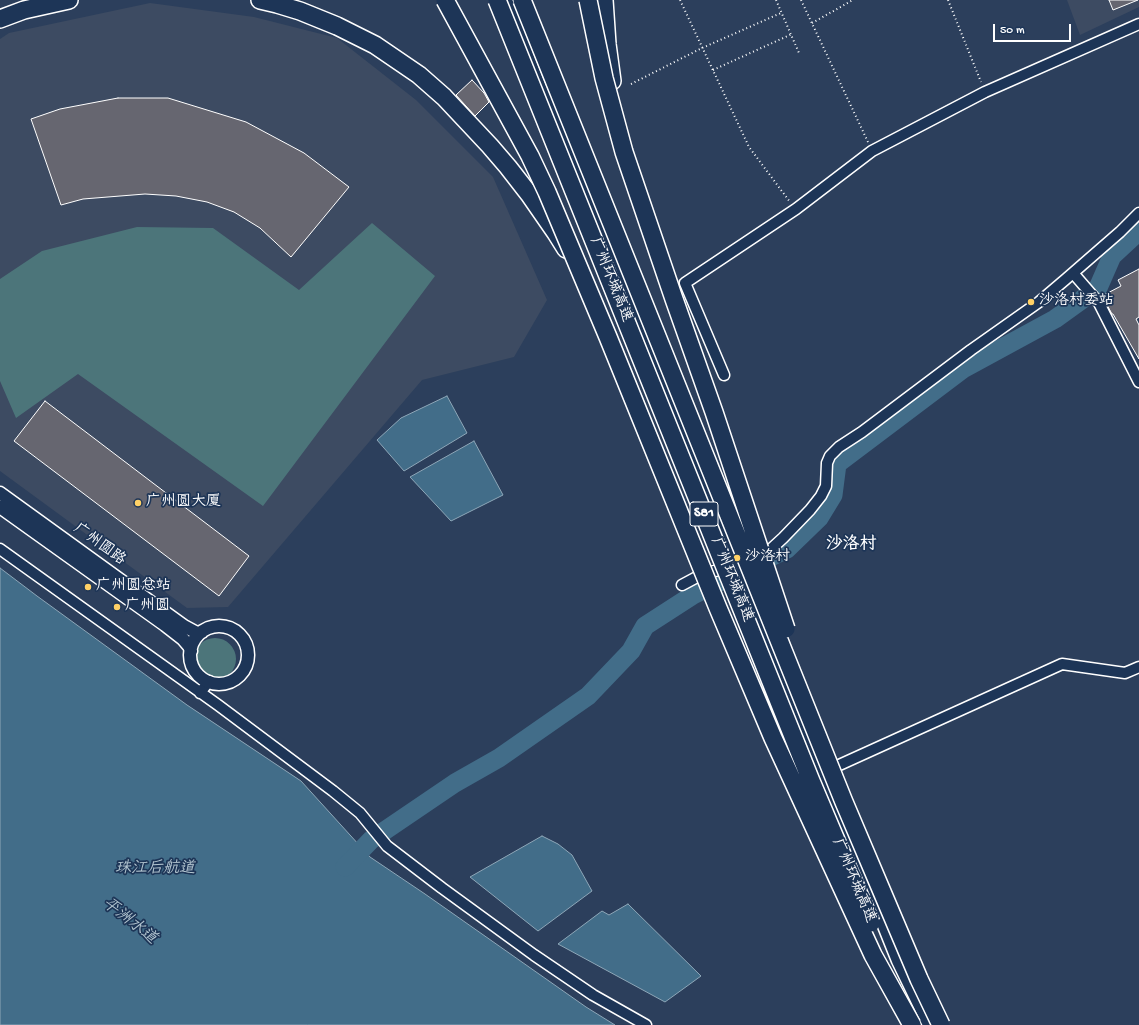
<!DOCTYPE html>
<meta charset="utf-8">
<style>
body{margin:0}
#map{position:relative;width:1139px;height:1025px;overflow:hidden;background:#2c3f5c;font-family:"Gochi Hand",sans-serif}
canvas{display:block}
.scale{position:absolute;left:993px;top:24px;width:78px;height:18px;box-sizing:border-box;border:2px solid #fff;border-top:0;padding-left:5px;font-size:12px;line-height:14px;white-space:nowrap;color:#fff;-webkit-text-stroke:3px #1d3557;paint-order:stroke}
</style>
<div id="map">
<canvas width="1139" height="1025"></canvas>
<div class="scale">50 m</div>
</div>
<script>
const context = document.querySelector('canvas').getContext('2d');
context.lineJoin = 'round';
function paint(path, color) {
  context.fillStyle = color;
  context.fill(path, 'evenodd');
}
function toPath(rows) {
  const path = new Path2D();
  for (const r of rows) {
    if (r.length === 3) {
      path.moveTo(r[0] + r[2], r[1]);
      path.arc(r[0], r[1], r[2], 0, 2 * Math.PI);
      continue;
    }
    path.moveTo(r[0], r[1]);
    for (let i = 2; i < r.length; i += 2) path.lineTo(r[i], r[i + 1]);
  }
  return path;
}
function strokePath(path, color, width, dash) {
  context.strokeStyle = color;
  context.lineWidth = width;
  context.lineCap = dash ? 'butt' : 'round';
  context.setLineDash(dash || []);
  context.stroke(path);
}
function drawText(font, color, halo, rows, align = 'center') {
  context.font = font + ' "Gochi Hand","LXGW WenKai TC",sans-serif';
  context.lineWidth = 3.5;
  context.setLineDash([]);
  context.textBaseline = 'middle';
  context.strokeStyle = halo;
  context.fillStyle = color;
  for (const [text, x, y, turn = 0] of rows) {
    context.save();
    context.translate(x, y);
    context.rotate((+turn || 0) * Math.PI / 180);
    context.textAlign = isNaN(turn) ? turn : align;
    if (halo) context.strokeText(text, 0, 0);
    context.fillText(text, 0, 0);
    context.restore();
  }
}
paint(toPath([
 [1067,0,1139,0,1139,7,1080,35],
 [150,3,254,17,337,38,416,100,493,177,547,300,514,357,422,380,228,607,187,608,0,471,0,39,9,33]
]), '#3d4b62');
paint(toPath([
 [372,223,435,276,263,506,78,374,16,418,0,381,0,279,42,251,137,227,213,228,299,290],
 [215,659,21]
]), '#4c757a');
const water = toPath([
 [447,396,467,433,404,471,377,440,401,418,447,396],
 [474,441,503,495,451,521,410,477,474,441],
 [0,568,37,596,187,705,301,781,370,857,425,894,586,1007,615,1025,0,1025,0,568],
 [542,836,558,844,572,855,592,891,538,931,470,877,542,836],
 [628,904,701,976,665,1002,558,944,602,911,609,915,628,904]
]);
paint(water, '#426d89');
strokePath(water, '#8ea7b8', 1);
strokePath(toPath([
 [345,867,371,840,455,783,499,758,588,696,631,651,645,626,693,595,787,549,819,518,833,495,837,464,963,369,1055,319,1098,288,1112,256,1139,231]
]), '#426d89', 19);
const building = toPath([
 [1109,0,1138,0,1113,10,1109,0],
 [472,80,484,93,489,102,475,116,456,95,472,80],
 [118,98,168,98,246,122,304,153,349,187,291,257,260,228,234,212,207,202,176,196,145,194,83,199,61,205,31,119,60,109,118,98],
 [1139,269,1139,317,1136,319,1139,325,1139,359,1113,314,1112,314,1102,296,1121,286,1118,280,1139,269],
 [45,401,249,556,219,596,14,441,45,401]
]);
paint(building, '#666670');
strokePath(building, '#fff', 1);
const minor = toPath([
 [507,0,539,82,618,266,897,961,928,1025],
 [1073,273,1099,303,1139,382],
 [724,375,685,283,796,209,872,151,985,92,1139,24],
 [0,549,218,705,333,791,360,813,387,846,442,888,534,955,593,995,646,1025],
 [759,558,771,549,783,538,810,510,821,496,826,486,827,463,830,456,839,447,862,432,971,350,1039,302,1066,279,1120,232,1139,213],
 [682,585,697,577,710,572,729,568],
 [200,693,209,681],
 [826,771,1062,664,1125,673,1139,667]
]);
const tertiary = toPath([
 [0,493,184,626,197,633,202,632],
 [0,507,165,625,183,639,189,646,191,651],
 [219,655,29]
]);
const motorway = toPath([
 [260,0,277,4,300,11,337,26,375,45,419,75,444,97,490,146,508,167,529,194,556,233,566,249],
 [604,0,607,44,612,81],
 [0,19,24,10,69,0]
]);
strokePath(minor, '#fff', 13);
strokePath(tertiary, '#fff', 15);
strokePath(motorway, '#fff', 20);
strokePath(toPath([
 [680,0,749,147,790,202],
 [776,0,799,53],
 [801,0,868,142],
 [948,0,981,82],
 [812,23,853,0],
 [713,70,792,34],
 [631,84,702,48,781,13]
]), '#fff', 2, [1, 3]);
strokePath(minor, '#1d3557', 10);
strokePath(tertiary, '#1d3557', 12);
strokePath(motorway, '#1d3557', 17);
const motorwayBridge = toPath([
 [445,0,530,156,547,192,608,337,718,608,773,738,873,955,912,1025],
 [497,0,811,781,871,923],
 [522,0,844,802,883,894,919,979,941,1025],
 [588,0,604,78,624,152,674,299,714,412,786,629]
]);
strokePath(motorwayBridge, '#fff', 20, []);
strokePath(motorwayBridge, '#1d3557', 17);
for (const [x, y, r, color] of [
 [1031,302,4,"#ffd166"],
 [138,503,4,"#ffd166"],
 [737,558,4,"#ffd166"],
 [88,587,4,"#ffd166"],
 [117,607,4,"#ffd166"]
]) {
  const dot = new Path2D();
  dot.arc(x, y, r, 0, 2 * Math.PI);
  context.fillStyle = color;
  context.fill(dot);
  strokePath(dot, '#1d3557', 1.5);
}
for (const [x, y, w] of [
 [704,514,28]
]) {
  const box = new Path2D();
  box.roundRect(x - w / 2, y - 12, w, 24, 3);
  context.fillStyle = '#1d3557';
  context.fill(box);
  strokePath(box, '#fff', 1);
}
drawText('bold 14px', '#fff', null, [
 ["S81",704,514]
]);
drawText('15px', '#fff', '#1d3557', [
 ["广州环城高速",610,280,68],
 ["广州圆路",99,545,36],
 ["广州环城高速",731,580,68],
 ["广州环城高速",853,881,67]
]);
drawText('15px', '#fff', '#1d3557', [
 ["沙洛村委站",1039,302],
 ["广州圆大厦",146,503],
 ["沙洛村",745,558],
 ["广州圆总站",96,587],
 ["广州圆",125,607]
], 'left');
drawText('italic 16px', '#b3c5d0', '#1d3557', [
 ["珠江后航道",155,870],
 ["平洲水道",129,922,38]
]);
drawText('bold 17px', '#fff', '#1d3557', [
 ["沙洛村",851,545]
]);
</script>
